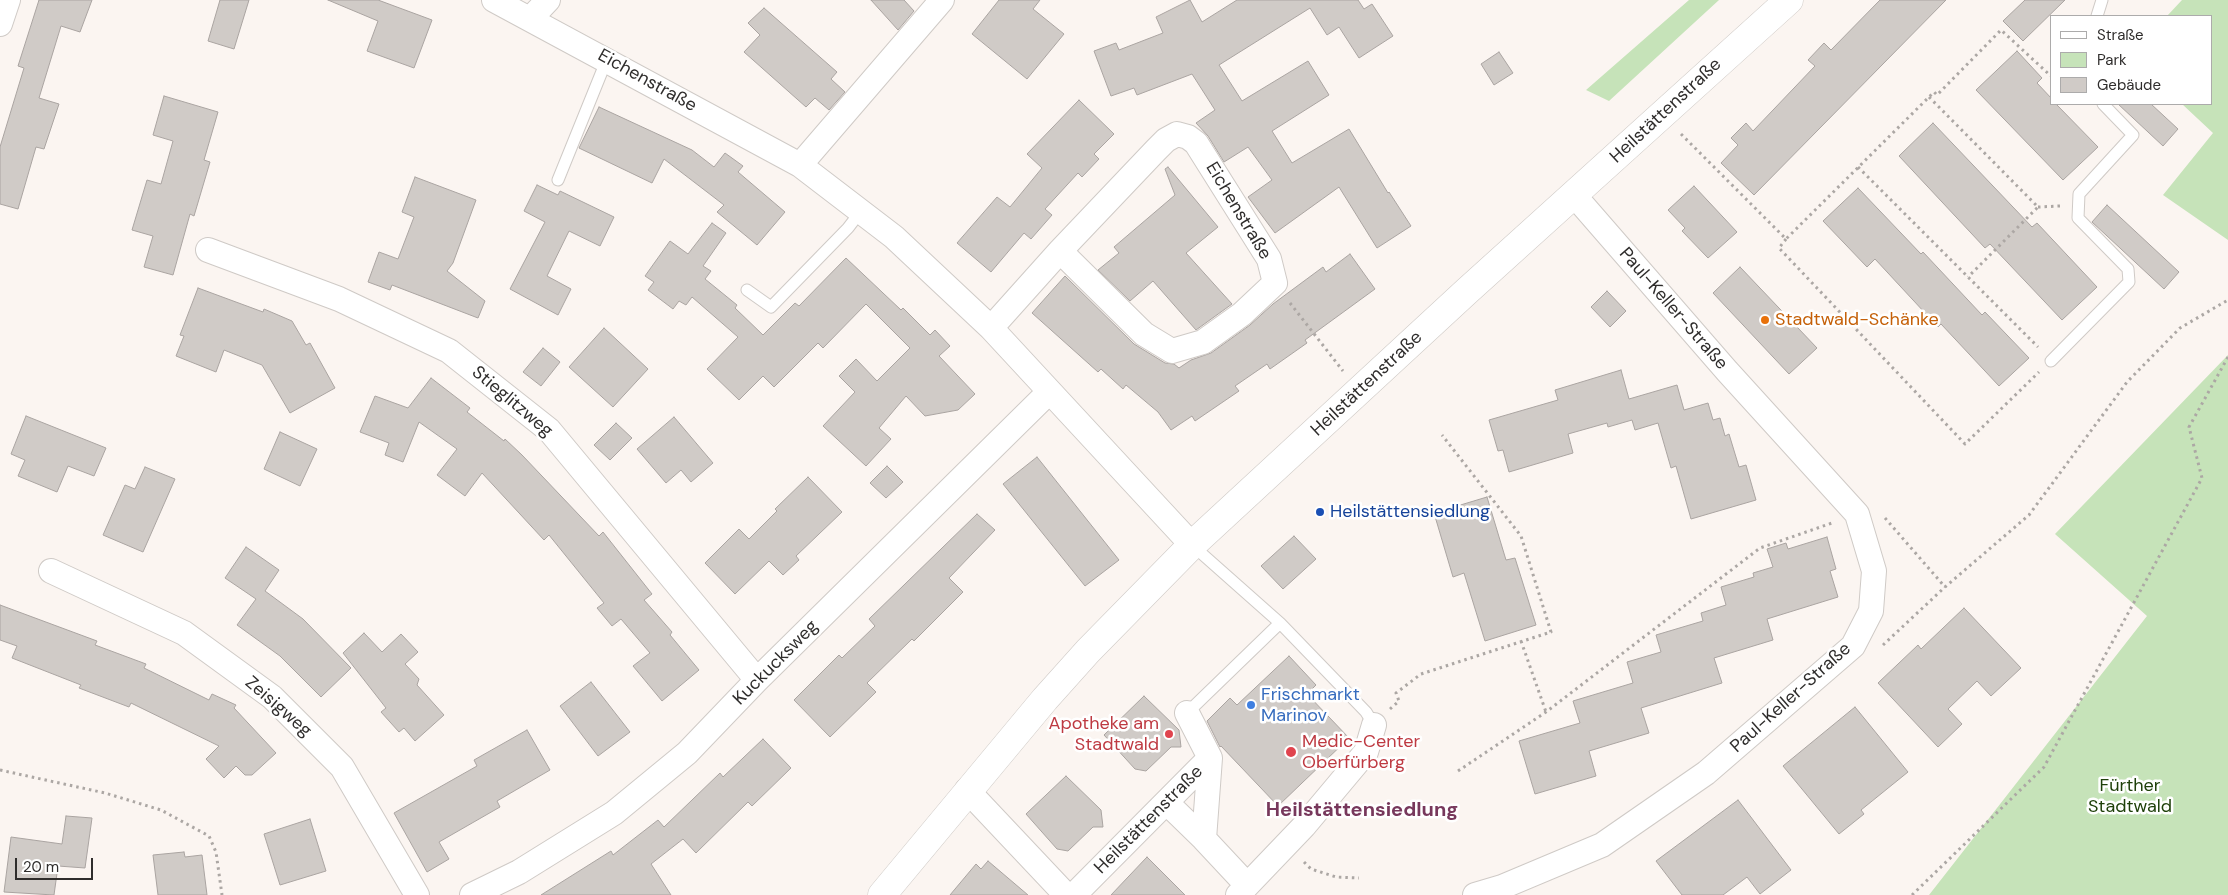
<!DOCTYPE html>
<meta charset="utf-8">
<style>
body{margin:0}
#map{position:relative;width:2228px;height:895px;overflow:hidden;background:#fbf5f1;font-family:"DM Sans",sans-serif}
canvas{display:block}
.legend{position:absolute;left:2050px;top:15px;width:162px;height:90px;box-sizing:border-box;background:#fff;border:1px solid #acabab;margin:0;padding:6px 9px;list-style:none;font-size:15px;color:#2f2d2c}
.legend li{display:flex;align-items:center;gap:10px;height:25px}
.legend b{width:25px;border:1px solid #acabab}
.scale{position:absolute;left:15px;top:858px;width:78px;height:22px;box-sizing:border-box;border:2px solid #2f2d2c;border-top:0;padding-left:6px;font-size:15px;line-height:18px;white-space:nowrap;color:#2f2d2c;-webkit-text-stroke:4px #fff;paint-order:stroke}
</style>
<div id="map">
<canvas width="2228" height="895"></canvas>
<ul class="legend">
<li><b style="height:6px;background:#fff"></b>Straße</li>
<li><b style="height:14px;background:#c6e3b9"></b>Park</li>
<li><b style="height:14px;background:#d0cbc7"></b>Gebäude</li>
</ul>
<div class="scale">20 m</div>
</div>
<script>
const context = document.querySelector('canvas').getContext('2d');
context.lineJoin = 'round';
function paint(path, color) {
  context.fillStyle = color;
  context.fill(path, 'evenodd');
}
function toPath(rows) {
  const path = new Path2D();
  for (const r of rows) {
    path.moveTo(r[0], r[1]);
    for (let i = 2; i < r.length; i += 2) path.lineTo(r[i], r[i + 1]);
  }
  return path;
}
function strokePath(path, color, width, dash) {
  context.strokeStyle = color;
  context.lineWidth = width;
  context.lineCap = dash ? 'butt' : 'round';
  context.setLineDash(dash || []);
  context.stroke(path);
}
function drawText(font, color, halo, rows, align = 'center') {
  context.font = font + ' "DM Sans",sans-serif';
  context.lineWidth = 5;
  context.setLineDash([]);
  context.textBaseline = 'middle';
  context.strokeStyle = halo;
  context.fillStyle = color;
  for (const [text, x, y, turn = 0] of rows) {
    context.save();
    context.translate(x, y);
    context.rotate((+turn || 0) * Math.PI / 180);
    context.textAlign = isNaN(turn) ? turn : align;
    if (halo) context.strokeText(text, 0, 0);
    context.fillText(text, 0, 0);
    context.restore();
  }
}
paint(toPath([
 [1689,0,1719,0,1609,101,1586,90],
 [2182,0,2228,0,2228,240,2163,195,2213,133,2182,104,2212,104,2212,16,2167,16],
 [2228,355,2228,895,1929,895,2147,616,2055,534]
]), '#c6e3b9');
const building = toPath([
 [39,0,92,0,80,32,61,26,39,98,59,104,44,149,36,147,18,209,0,204,0,147,24,68,18,66,39,0],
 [220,0,249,0,234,49,208,41,220,0],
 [328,0,378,0,432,20,414,68,367,51,378,21,328,0],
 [871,0,904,0,914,11,898,30,871,0],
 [999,0,1040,0,1033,9,1064,34,1027,79,972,34,999,0],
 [1190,0,1202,22,1237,0,1358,0,1364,9,1372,4,1393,36,1359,58,1339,27,1327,35,1310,8,1219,65,1242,101,1308,61,1329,95,1272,131,1292,163,1349,129,1388,193,1389,192,1411,226,1377,248,1339,187,1275,233,1248,197,1272,180,1248,147,1224,162,1208,136,1196,123,1215,110,1192,74,1137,95,1134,88,1111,96,1094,51,1116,43,1119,50,1163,33,1156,17,1190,0],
 [1880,0,1946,0,1754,195,1721,163,1738,145,1731,138,1746,123,1753,131,1815,66,1808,60,1824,43,1831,50,1880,0],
 [2025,0,2065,0,2023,41,2003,21,2025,0],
 [764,8,837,72,831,79,845,92,829,110,815,98,806,107,744,52,760,35,748,23,764,8],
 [2017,51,2042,78,2037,83,2052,99,2052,104,2056,104,2098,147,2063,180,1976,90,2017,51],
 [1499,52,1513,73,1494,85,1481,64,1499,52],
 [164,96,218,112,204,160,210,162,194,216,190,214,173,275,144,267,153,236,132,230,147,180,161,184,173,141,153,135,164,96],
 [1079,100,1114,134,1094,154,1099,159,1082,177,1078,173,1045,209,1052,215,1031,239,1024,233,991,272,957,243,997,197,1010,207,1042,168,1027,154,1079,100],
 [2118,104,2151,104,2178,129,2163,146,2118,104],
 [599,107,692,150,714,167,725,153,743,166,738,172,785,212,757,245,717,212,724,205,664,159,652,183,579,148,599,107],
 [1933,123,2032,227,2037,223,2097,287,2062,320,1990,244,1985,248,1899,156,1933,123],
 [1168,167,1218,227,1186,253,1232,304,1196,330,1153,281,1130,301,1098,270,1119,253,1114,247,1175,195,1165,169,1168,167],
 [415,177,476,200,453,263,447,271,485,301,478,318,392,285,390,290,368,282,379,252,398,259,414,217,402,212,415,177],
 [537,185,558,195,560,191,614,217,600,246,569,231,547,276,571,289,558,315,510,289,545,222,524,211,537,185],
 [1694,186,1737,232,1708,258,1682,231,1685,228,1668,210,1694,186],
 [1858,188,1921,254,1923,252,1982,315,1985,312,2029,358,1999,386,1941,324,1938,327,1875,259,1867,267,1823,221,1858,188],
 [2107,205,2179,272,2164,289,2092,222,2107,205],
 [712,223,726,233,703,266,711,271,705,279,737,305,735,308,763,335,795,303,799,306,846,258,901,310,903,308,930,335,935,330,950,346,939,356,975,394,958,410,925,416,906,396,879,428,891,439,866,466,823,426,855,392,839,376,856,359,877,381,910,348,866,304,823,348,818,343,774,387,763,376,739,400,707,369,738,337,692,297,686,305,679,301,673,309,648,290,654,282,645,276,670,241,688,254,712,223],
 [1350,254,1375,289,1305,340,1307,343,1270,369,1267,364,1235,386,1239,391,1195,421,1192,416,1171,430,1158,412,1126,385,1123,389,1101,369,1098,372,1032,313,1065,276,1134,344,1165,363,1174,364,1179,368,1191,360,1211,353,1250,325,1273,304,1323,267,1326,272,1350,254],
 [1740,267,1817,348,1789,374,1713,293,1740,267],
 [198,288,263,312,264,309,292,321,306,345,310,343,335,388,290,413,262,365,224,350,216,372,176,356,184,336,180,335,198,288],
 [1607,291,1626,311,1610,327,1591,307,1607,291],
 [604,328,648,369,613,407,569,367,604,328],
 [543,348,560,362,541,386,523,372,543,348],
 [1621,370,1629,399,1677,385,1684,410,1708,403,1713,420,1720,418,1725,436,1729,434,1739,467,1746,465,1756,500,1691,519,1676,466,1671,468,1658,423,1635,430,1632,420,1608,427,1607,423,1568,434,1573,453,1509,472,1503,450,1498,451,1489,420,1558,400,1555,390,1621,370],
 [431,378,470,408,467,412,504,441,505,439,522,455,599,536,603,532,652,594,644,600,672,632,670,635,699,670,662,701,633,666,650,653,621,619,612,626,597,608,604,603,549,535,544,540,482,473,465,496,437,475,457,449,419,422,403,462,385,455,389,443,360,432,375,396,408,408,431,378],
 [26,416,106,448,94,476,68,466,57,492,18,476,25,460,11,454,26,416],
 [674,417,713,463,691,482,681,470,666,483,637,449,674,417],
 [616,423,632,438,610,460,594,445,616,423],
 [280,432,317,449,300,486,264,469,280,432],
 [1037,457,1119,560,1085,586,1003,484,1037,457],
 [887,466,903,482,886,498,870,483,887,466],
 [145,467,175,479,143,552,103,535,125,485,135,489,145,467],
 [808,477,842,512,796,556,799,560,783,575,769,561,735,594,705,563,739,529,749,539,777,511,775,509,808,477],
 [1487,497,1506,560,1515,558,1536,625,1485,641,1464,573,1453,577,1434,513,1487,497],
 [977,514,995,530,949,578,963,592,914,641,912,639,867,683,876,692,830,737,794,700,839,655,842,658,875,626,869,619,977,514],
 [1294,536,1316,559,1283,589,1261,566,1294,536],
 [1827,537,1836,569,1830,571,1838,597,1767,619,1773,640,1714,658,1722,683,1641,708,1649,733,1589,751,1596,776,1535,794,1519,741,1580,723,1573,701,1633,683,1627,662,1661,652,1656,635,1703,621,1701,613,1726,605,1721,587,1754,577,1753,573,1773,567,1767,549,1786,543,1788,549,1827,537],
 [246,547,279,570,265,591,303,619,351,668,321,697,280,656,237,625,256,599,225,578,246,547],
 [0,605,97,641,95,645,146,664,144,668,209,700,212,694,236,705,234,708,276,753,252,775,245,775,236,766,224,778,206,759,219,746,131,703,129,707,79,688,81,685,12,658,17,646,0,640,0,605],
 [1964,608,2021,668,1991,696,1977,681,1948,709,1962,724,1938,747,1878,683,1918,645,1921,649,1964,608],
 [364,633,382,652,401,634,418,652,405,664,419,679,417,685,444,715,415,741,404,728,399,732,381,712,386,708,343,653,364,633],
 [1289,656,1316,685,1307,694,1349,738,1278,806,1221,746,1220,747,1207,721,1230,698,1237,705,1289,656],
 [591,682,630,732,598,756,560,706,591,682],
 [1144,696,1179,730,1181,747,1171,747,1146,771,1135,769,1104,735,1144,696],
 [1855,707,1908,772,1861,810,1864,814,1839,834,1783,766,1855,707],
 [527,730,550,770,497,801,500,807,439,842,449,859,427,872,394,813,477,766,474,760,527,730],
 [763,739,791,768,752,806,748,802,696,853,683,839,651,864,671,895,541,895,611,851,613,855,658,820,664,827,720,773,723,777,763,739],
 [1066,776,1101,810,1103,827,1093,827,1068,851,1057,849,1026,814,1066,776],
 [1738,800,1791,870,1760,894,1747,877,1723,895,1682,895,1656,861,1738,800],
 [66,816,92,818,85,868,58,866,54,895,4,892,11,837,62,844,66,816],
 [310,819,326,871,280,885,264,834,310,819],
 [184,852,185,857,202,855,207,895,158,895,153,855,184,852],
 [1147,857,1185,895,1111,895,1147,857],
 [988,861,1028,895,950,895,976,864,981,869,988,861]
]);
paint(building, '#d0cbc7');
strokePath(building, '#aaa4a1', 1);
const lane = toPath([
 [2097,16,2102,0],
 [558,180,607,59],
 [747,290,771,307,848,228,861,211],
 [2051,361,2129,282,2128,269,2078,218,2079,194,2133,135,2103,104],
 [1192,545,1280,623,1366,712,1374,725],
 [1187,713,1280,623]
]);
const street = toPath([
 [494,0,800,165,894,237,991,328,1192,545],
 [531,18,548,0],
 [0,24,8,0],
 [800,165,942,0],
 [208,250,339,299,449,351,549,430,757,680],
 [991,328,1060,251,1156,150,1166,140,1177,134,1188,137,1196,143,1269,259,1275,283,1242,314,1203,342,1172,351,1144,334,1060,251],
 [51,571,184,633,272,697,342,767,417,895],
 [967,790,1066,895],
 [1167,803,1204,839,1210,758],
 [1204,839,1247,885],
 [472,895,519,872,614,813,687,753,757,680,1049,392],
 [1074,895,1210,758,1187,713],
 [1238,895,1304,826,1366,752,1374,725],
 [1475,895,1502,887,1602,845,1706,773,1853,646,1871,611,1874,571,1857,514,1727,371,1574,195]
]);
const secondary = toPath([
 [882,895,1045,699,1088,651,1192,545,1467,291,1789,0]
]);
strokePath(lane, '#cfcac6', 13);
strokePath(street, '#cfcac6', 26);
strokePath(secondary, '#cfcac6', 29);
strokePath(toPath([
 [1929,97,2038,207,1968,277],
 [1681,134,1786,239,1929,97,1934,92,1937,95,2001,30,2052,77],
 [1858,167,2038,347],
 [2038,207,2060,206],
 [1786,239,1779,248,1965,444,2039,372],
 [1290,303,1343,371],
 [1885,518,1945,587],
 [1521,641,1546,712],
 [1883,645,1945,587,2029,515,2127,382,2180,328,2228,300],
 [1390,709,1399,701,1396,693,1421,674,1551,632,1521,536,1442,435],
 [0,770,105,793,161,810,209,836,216,852,222,895],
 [1458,771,1546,712,1760,548,1832,523],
 [1304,862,1311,869,1336,877,1359,878],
 [1912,895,2044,767,2202,478,2189,427,2228,357]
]), '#aca7a4', 3, [2.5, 4]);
strokePath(lane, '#fff', 11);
strokePath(street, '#fff', 24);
strokePath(secondary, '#fff', 28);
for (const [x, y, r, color] of [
 [1765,320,5,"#e8710a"],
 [1320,512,5,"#1a4fb4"],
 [1251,705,5,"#3f7fe0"],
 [1169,734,5,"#e0444e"],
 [1291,752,6,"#e0444e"]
]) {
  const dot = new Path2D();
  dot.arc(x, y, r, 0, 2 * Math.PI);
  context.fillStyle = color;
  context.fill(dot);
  strokePath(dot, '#fff', 2);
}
drawText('18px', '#2f2d2c', '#fff', [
 ["Eichenstraße",647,81,29],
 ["Heilstättenstraße",1666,111,-43],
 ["Eichenstraße",1238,211,59],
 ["Paul-Keller-Straße",1673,309,49],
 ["Heilstättenstraße",1367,384,-43],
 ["Stieglitzweg",512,402,40],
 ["Kuckucksweg",776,663,-45],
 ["Paul-Keller-Straße",1791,698,-42],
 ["Zeisigweg",278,707,41],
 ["Heilstättenstraße",1149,820,-45]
]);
drawText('18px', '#c56008', '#fff', [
 ["Stadtwald-Schänke",1775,320]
], 'left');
drawText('18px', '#164399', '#fff', [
 ["Heilstättensiedlung",1330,512]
], 'left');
drawText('18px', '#366cbe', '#fff', [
 ["Frischmarkt",1261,695],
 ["Marinov",1261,716]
], 'left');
drawText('18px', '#be3a42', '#fff', [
 ["Apotheke am",1159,724],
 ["Stadtwald",1159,745],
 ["Medic-Center",1302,742,"left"],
 ["Oberfürberg",1302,763,"left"]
], 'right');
drawText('18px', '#1e4009', '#fff', [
 ["Fürther",2130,786],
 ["Stadtwald",2130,807]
]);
drawText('bold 20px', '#77385c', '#fff', [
 ["Heilstättensiedlung",1362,811]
]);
</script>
